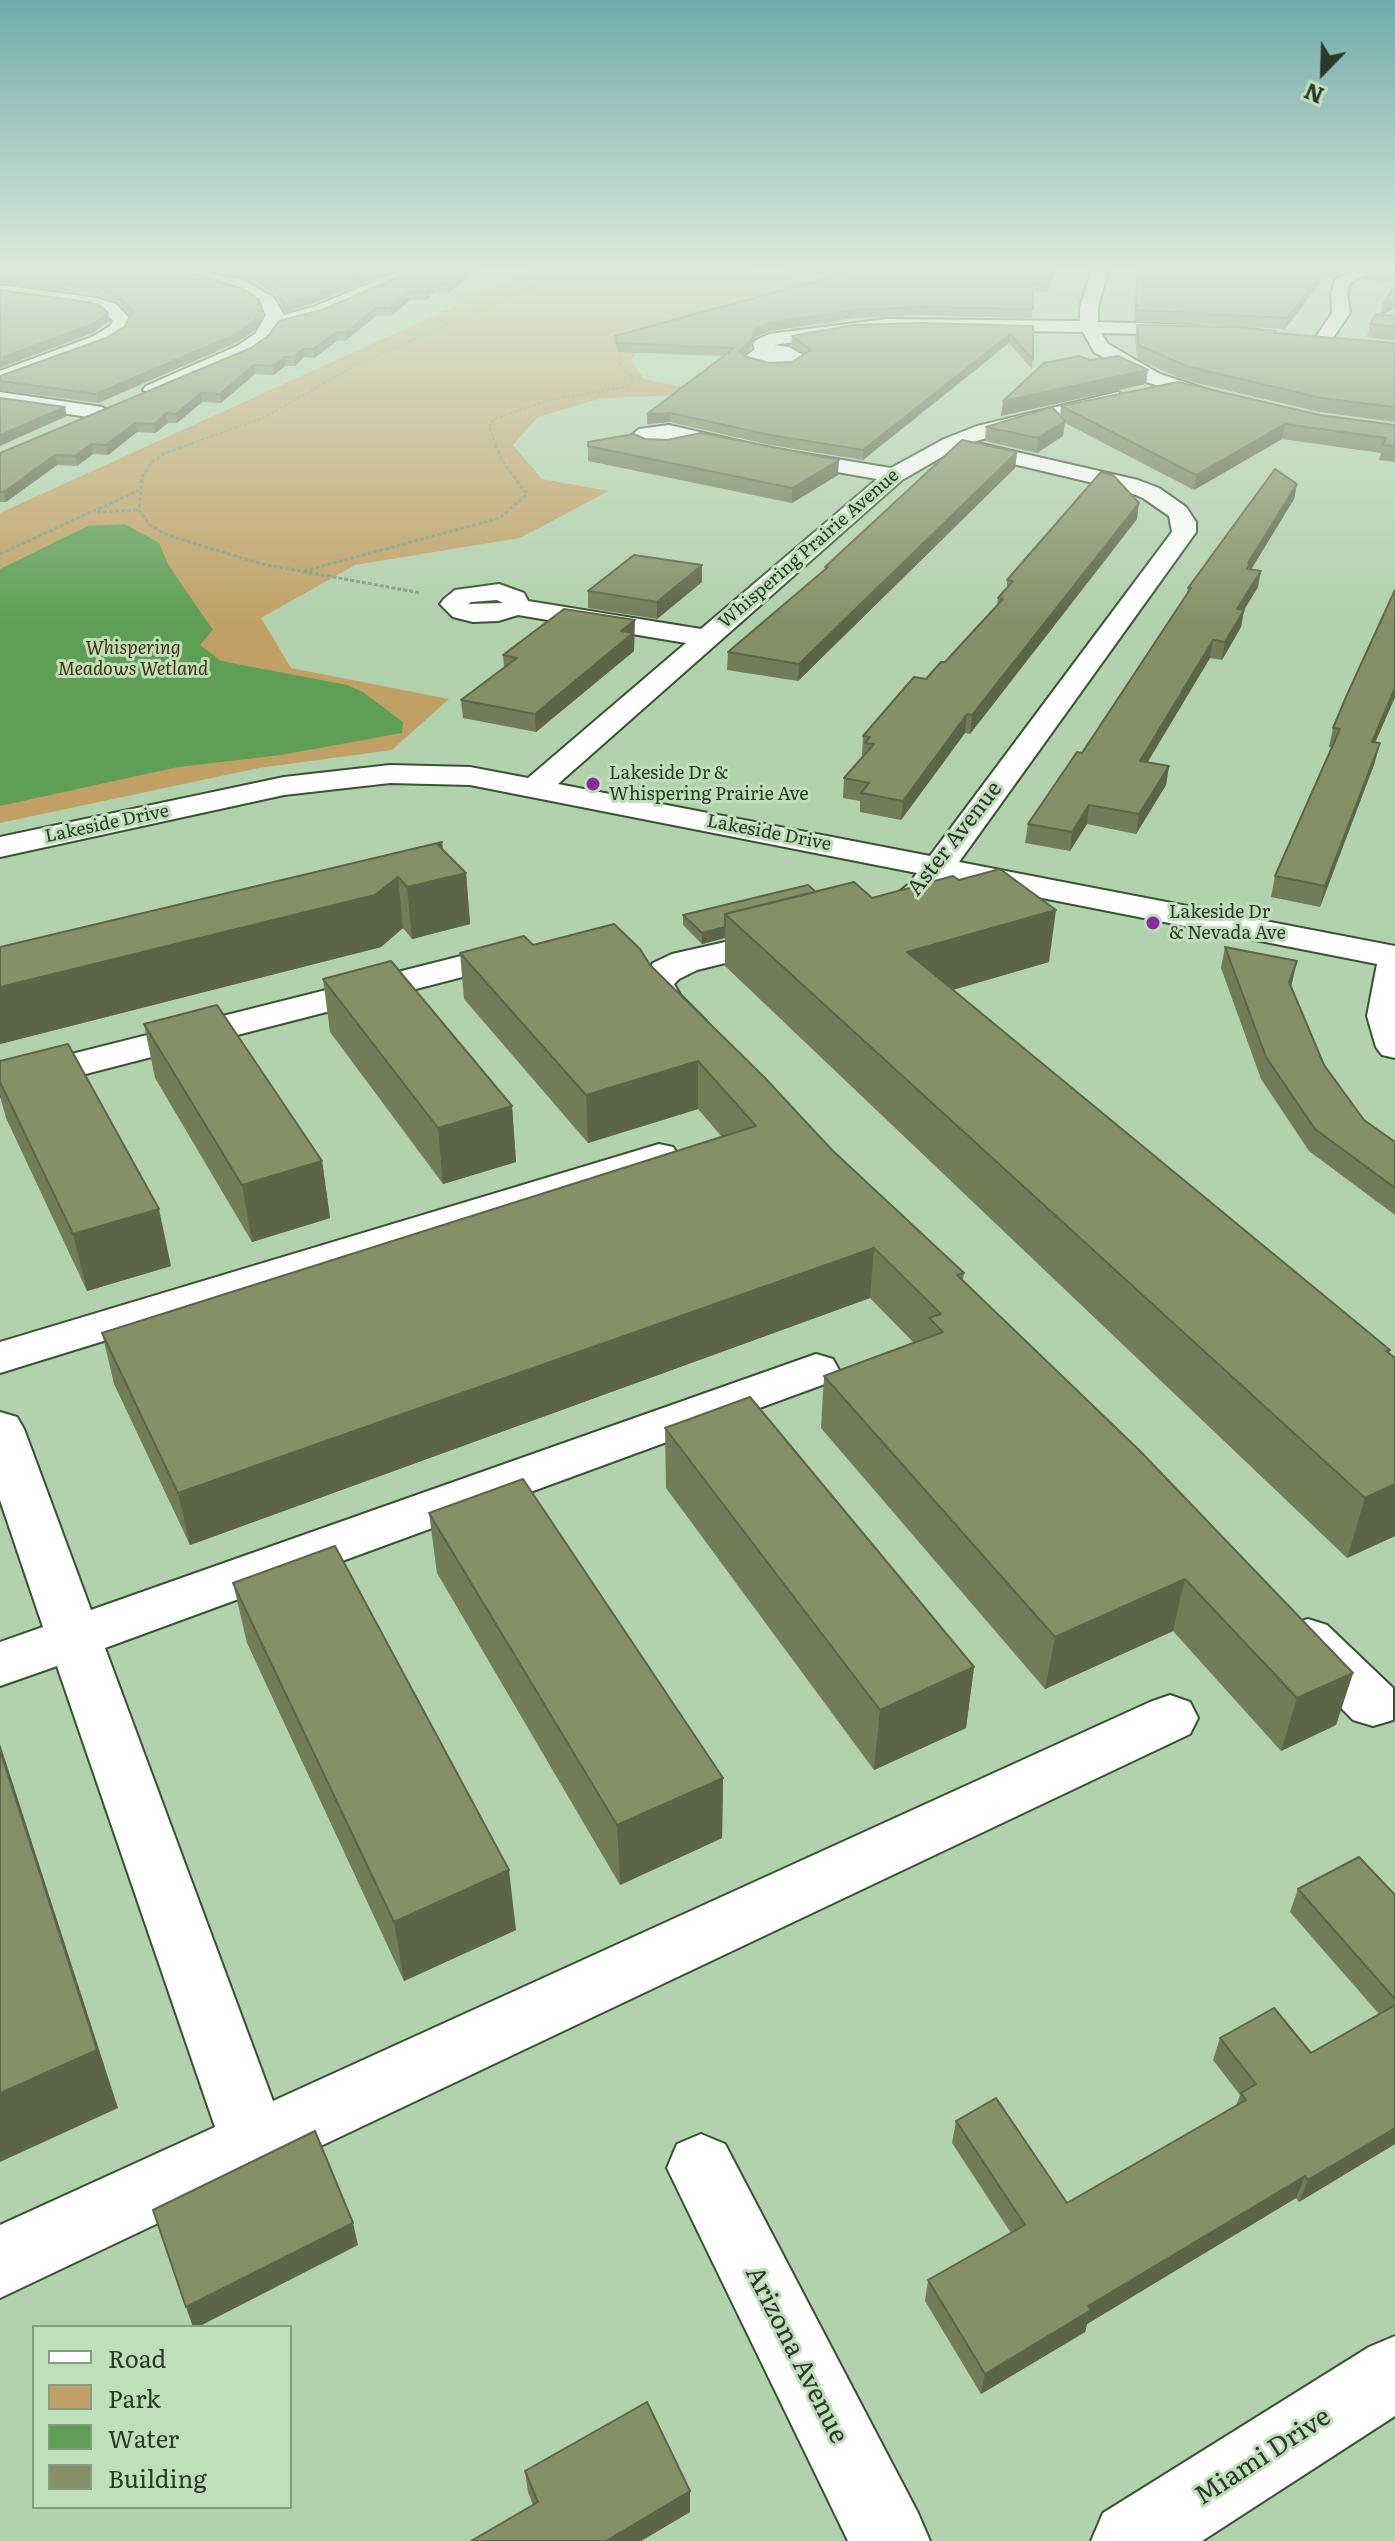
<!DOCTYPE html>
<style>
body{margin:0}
#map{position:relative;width:1395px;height:2541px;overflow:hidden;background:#b2d1ad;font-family:Literata,serif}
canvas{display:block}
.legend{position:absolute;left:32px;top:2325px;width:260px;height:184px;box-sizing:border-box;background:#bfdeba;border:2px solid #849c80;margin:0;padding:10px 14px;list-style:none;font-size:24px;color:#2c382a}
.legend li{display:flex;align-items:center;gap:16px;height:40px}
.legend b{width:40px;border:2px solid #849c80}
.north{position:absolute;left:1283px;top:32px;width:80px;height:80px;-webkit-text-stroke:6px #bfdeba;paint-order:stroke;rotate:203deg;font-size:22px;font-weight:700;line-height:32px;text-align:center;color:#2c382a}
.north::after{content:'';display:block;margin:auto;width:28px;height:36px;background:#2c382a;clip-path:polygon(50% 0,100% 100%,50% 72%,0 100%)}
</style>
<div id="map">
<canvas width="1395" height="2541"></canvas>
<ul class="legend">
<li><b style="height:10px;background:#fff"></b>Road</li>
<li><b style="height:22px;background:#c1a066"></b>Park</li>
<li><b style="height:22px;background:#5f9e55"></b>Water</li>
<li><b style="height:22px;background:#859067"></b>Building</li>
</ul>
<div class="north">N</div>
</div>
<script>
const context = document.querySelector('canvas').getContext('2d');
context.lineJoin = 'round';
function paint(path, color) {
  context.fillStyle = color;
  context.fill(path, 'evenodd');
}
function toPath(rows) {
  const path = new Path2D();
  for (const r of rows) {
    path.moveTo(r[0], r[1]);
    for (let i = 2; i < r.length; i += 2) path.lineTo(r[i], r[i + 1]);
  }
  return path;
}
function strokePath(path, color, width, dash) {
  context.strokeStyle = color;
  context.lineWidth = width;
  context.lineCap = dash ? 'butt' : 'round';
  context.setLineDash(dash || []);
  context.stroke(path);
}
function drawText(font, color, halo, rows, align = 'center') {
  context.font = font + ' Literata,serif';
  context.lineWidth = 6;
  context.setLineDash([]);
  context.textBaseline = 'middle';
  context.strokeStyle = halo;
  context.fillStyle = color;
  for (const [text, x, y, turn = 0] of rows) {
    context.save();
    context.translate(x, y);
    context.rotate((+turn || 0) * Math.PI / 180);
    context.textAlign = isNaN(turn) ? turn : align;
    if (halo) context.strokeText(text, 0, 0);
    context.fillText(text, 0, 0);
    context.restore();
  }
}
paint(toPath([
 [541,267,725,267,803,281,833,323,795,330,728,311,643,339,631,361,644,379,715,394,602,398,538,417,513,445,542,479,609,491,520,538,355,565,261,618,291,668,449,699,392,750,259,768,0,823,0,513]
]), '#c1a066');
paint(toPath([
 [125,524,159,543,169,566,213,630,200,645,221,661,347,685,363,692,403,722,402,733,281,755,178,767,0,806,0,569,88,526]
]), '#5f9e55');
const minor = toPath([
 [143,267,183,267,246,281,274,298,284,315,313,307,409,267,431,267,325,315,277,327,268,341,251,354,153,396,143,390,146,386,237,346,255,334,266,315,261,305,234,289,203,280,151,272,143,267],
 [1093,267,1109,267,1098,307,1098,322,1196,325,1205,330,1196,335,1101,333,1108,344,1160,374,1230,397,1233,401,1230,405,1216,405,1146,382,1094,352,1083,332,886,329,774,345,789,347,808,358,790,368,769,369,745,362,743,358,755,349,753,344,756,340,770,334,886,319,1080,321,1080,307,1093,267],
 [1359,267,1380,267,1350,283,1347,292,1350,313,1328,345,1316,345,1313,341,1332,313,1331,292,1335,280,1359,267],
 [0,285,97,298,116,304,131,320,124,333,106,344,0,384,0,371,94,336,110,326,113,321,104,312,89,307,0,295,0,285],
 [0,392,102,407,112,413,102,419,0,404,0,392],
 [1118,392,1128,398,1125,402,1064,415,973,442,1138,480,1159,488,1186,507,1196,522,1196,532,959,862,1395,946,1395,1058,1382,1055,1376,1047,1367,1016,1377,964,946,879,932,899,912,915,877,925,865,922,860,915,865,908,888,901,908,885,917,873,470,785,390,783,284,795,0,857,0,837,284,777,390,765,470,767,528,778,686,643,518,615,498,621,473,622,453,617,440,604,444,599,455,590,499,584,524,593,528,601,701,629,877,479,769,460,698,444,688,449,656,452,631,446,627,439,639,429,669,425,769,448,891,468,944,439,977,426,1118,392],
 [954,450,1123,490,1143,498,1169,516,1172,532,930,856,558,784,902,480,954,450],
 [497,600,503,603,468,604,471,602,497,600],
 [783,929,795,932,800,939,795,946,697,970,679,979,674,984,680,995,706,1021,700,1029,687,1032,674,1029,653,1009,638,984,653,963,672,954,783,929],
 [501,946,513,950,519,957,513,964,0,1096,0,1072,501,946],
 [659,1144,673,1147,679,1156,673,1165,0,1373,0,1342,659,1144],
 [816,1354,833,1359,839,1370,833,1381,105,1648,273,2101,1150,1702,1170,1695,1190,1702,1198,1718,1190,1734,0,2298,0,2225,215,2127,57,1666,0,1686,0,1642,43,1627,0,1500,0,1412,17,1417,24,1429,91,1610,816,1354],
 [1308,1619,1327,1625,1393,1688,1393,1720,1373,1726,1353,1720,1289,1655,1281,1640,1289,1625,1308,1619],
 [701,2134,725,2144,918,2513,930,2541,848,2541,667,2168,677,2144,701,2134],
 [1395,2336,1395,2416,1202,2541,1091,2541,1103,2513,1369,2347,1395,2336]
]);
strokePath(minor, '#385233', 4);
strokePath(toPath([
 [699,267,774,282,778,295],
 [726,272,745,267],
 [655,326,680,316,711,310],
 [187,445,265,417,354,366,540,284,563,267],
 [496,445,489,427,494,419,549,400,630,386,633,381,618,361,622,350]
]), '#859d81', 2, [3, 2]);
strokePath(toPath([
 [193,443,163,454,152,462,142,477,139,510,150,525,167,535,262,564,421,593],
 [97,512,139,510],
 [0,554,139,490],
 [304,571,500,518,527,494,501,459,495,443]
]), '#859d81', 3, [4, 2]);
paint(minor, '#fff');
paint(toPath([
 [0,267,263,315,260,322,254,331,236,343,98,403,0,390,0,376,106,338,124,327,130,316,118,302,98,295,0,283],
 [199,267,402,267,312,304,285,312,276,296,260,284,205,267],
 [778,267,1058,267,1054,273,1047,292,1033,291,1032,318,921,315,853,318,770,331,754,338,751,348,744,356,769,363,792,362,804,354,791,345,792,336,1033,326,1032,369,1009,343,863,460,770,445,670,422,647,424,723,356,617,352,615,336,835,275,778,269],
 [1332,267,1285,329,1134,321,1137,277],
 [1395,267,1395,283,1365,279,1366,269],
 [476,269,450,292,435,292,426,300,410,300,391,316,376,316,345,341,337,341,314,358,304,357,295,366,285,366,274,375,255,374,221,403,202,402,177,423,168,423,155,433,137,432,108,455,93,454,77,466,57,465,6,502,0,502,0,453,251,348,325,309],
 [1395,285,1395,308,1383,314,1395,316,1395,341,1367,337,1370,324,1380,314],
 [1137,325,1276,331,1276,334,1395,343,1395,422,1319,412,1184,380,1137,359,1135,338],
 [1061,406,1320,415,1395,425,1395,462,1379,460,1381,453,1282,439,1194,490,1065,423,1063,436,1037,453,985,441,986,427,1060,416],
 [645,439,838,475,792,503,588,461,588,442],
 [1017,452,1015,468,798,681,727,670,728,652,825,570,825,567],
 [1297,484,1294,499,1251,569,1258,587,1244,610,1241,627,1222,660,1210,658,1147,762,1169,766,1166,785,1136,834,1087,824,1070,851,1025,843,1028,824,1082,753,1187,593,1188,588],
 [1137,519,970,734,965,733,901,820,860,812,860,801,843,798,844,778,865,755,862,755,863,736,945,662,997,605,998,598,1007,588,1007,580],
 [702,565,702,582,657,619,588,608,588,591],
 [1395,590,1395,697,1375,743,1375,762,1320,907,1271,897,1275,876,1332,747,1329,747,1333,728],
 [635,638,634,639,634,651,536,732,463,718,461,700,504,667,503,655],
 [442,842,443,850,466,873,470,924,412,939,403,928,381,947,0,1044],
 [816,892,872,898,1049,962,953,990,1390,1350,1389,1353,1395,1536,1347,1558,725,966,725,938,702,944,683,925,683,915],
 [533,945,650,965,832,1150,964,1273,963,1280,1353,1673,1336,1725,1281,1751,1173,1631,1045,1689,821,1428,824,1376,914,1343,870,1298,190,1545,114,1384,102,1333,722,1137,698,1109,588,1143,464,999,460,953],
 [1225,947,1292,983,1291,986,1324,1065,1364,1120,1395,1142,1395,1215,1309,1151,1261,1079,1221,968],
 [323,979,512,1106,516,1162,443,1184,330,1032],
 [144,1024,322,1161,330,1218,252,1242,155,1078],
 [0,1061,171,1266,87,1291,6,1118,0,1096],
 [665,1428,974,1667,966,1728,874,1770,666,1488],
 [429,1513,723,1778,722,1838,620,1885,437,1573],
 [233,1583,516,1930,404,1981,247,1643],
 [1298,1889,1395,1895,1395,2144,1299,2202,1296,2198,1087,2324,1085,2332,981,2394,925,2301,928,2280,1011,2233,952,2143,956,2121,1067,2203,1236,2106,1240,2095,1213,2060,1220,2038,1311,2053,1379,2014,1290,1912],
 [525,2471,690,2512,641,2541,471,2541,533,2505,528,2492]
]), '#727c59');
paint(toPath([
 [382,267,402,267,312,304,285,312,284,303],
 [468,267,480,267,476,269,450,292,449,284],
 [1054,267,1058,267,1054,273,1047,292,1048,284],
 [1326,267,1332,267,1285,329,1287,318],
 [1335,267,1352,267,1333,274],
 [435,284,435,292,426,300,425,292],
 [409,291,410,300,391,316,390,308],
 [1395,299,1395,308,1380,316,1382,306],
 [262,307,263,315,260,322,254,331,236,343,98,403,96,394],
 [376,308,376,316,345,341,345,333],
 [853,310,853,318,770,331,754,338,751,348,740,359,740,351,754,330,770,323],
 [108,313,109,321,93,333,0,368,0,358],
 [336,332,337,341,314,358,313,349],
 [1010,334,1009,343,863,460,863,450],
 [303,349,304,357,295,366,294,357],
 [284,357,285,366,274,375,273,366],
 [254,365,255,374,221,403,220,394],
 [1148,370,1146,384,1001,416,1003,401],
 [201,393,202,402,177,423,176,414],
 [65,407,67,416,0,446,0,435],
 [166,413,168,423,155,433,154,424],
 [670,413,670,422,647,424,647,414],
 [1065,421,1063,436,1037,453,1038,438],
 [135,423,137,432,108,455,106,445],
 [1285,424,1282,439,1194,490,1196,475],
 [91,444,93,454,77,466,75,456],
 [1017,452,1015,468,798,681,799,664],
 [55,455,57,465,6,502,4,492],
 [839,460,838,475,792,503,792,488],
 [1297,484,1294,499,1249,573,1248,580,1248,563],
 [1139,503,1137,519,970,734,972,715],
 [702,565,702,582,657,619,657,602],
 [1261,571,1258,587,1234,626,1237,609],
 [1244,610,1241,627,1222,660,1225,642],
 [635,620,634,651,536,732,535,714,621,631],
 [1213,640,1210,658,1137,780,1140,761],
 [1395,688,1395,697,1367,761,1372,742],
 [967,714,965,733,901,820,903,801],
 [1380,743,1375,762,1320,907,1325,886],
 [1169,766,1166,785,1136,834,1139,814],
 [1089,805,1087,824,1070,851,1072,832],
 [442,842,445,878,466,873,470,924,412,939,407,887,438,845],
 [398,877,403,928,381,947,0,1044,0,987],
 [1056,910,1049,962,903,1004,907,952],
 [725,927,725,938,702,944,702,933],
 [1297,961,1292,983,1284,1003,1289,982],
 [698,1061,698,1109,588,1143,586,1095],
 [512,1106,516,1162,443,1184,438,1128],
 [322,1161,330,1218,252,1242,242,1185],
 [159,1209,171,1266,87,1291,73,1234],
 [874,1248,870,1298,190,1545,178,1493],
 [1395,1484,1395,1536,1347,1558,1365,1498],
 [1185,1579,1173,1631,1045,1689,1055,1637],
 [974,1667,966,1728,874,1770,880,1710],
 [1353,1673,1336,1725,1281,1751,1297,1698],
 [0,1744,118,2108,0,2162],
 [723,1778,722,1838,620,1885,617,1825],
 [509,1870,516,1930,404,1981,394,1922],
 [1395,2128,1395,2144,1299,2202,1308,2180],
 [1305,2176,1296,2198,1087,2324,1085,2332,981,2394,985,2374,1088,2306],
 [353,2223,358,2245,198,2327,193,2327,186,2307],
 [690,2491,690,2512,641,2541,606,2541]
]), '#5d6548');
const building = toPath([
 [0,267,149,267,200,275,245,290,258,299,262,307,259,313,253,322,234,335,96,394,0,381,0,376,106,338,124,327,133,311,117,294,96,287,0,275,0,267],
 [229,267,382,267,311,296,284,303,275,287,259,276,229,267],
 [421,267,468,267,449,284,435,284,425,292,409,291,390,308,376,308,345,333,336,332,313,349,303,349,294,357,284,357,273,366,254,365,220,394,201,393,176,414,166,413,154,424,135,423,106,445,91,444,75,456,55,455,4,492,0,492,0,453,251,348,269,335,279,321,325,309,421,267],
 [831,267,1054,267,1048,284,1033,283,1033,309,921,307,853,310,770,323,754,330,752,339,740,351,744,356,769,363,792,362,811,350,792,336,854,325,922,323,1033,326,1033,360,1010,334,863,450,770,435,670,413,647,414,734,348,616,343,615,336,856,270,831,267],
 [1145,267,1326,267,1287,318,1136,310,1137,277,1145,267],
 [1370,267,1395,267,1395,273,1366,269,1370,267],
 [1395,285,1395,299,1382,306,1395,285],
 [0,290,87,302,101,306,108,313,91,325,0,358,0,290],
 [1376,314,1395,316,1395,327,1370,324,1376,314],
 [1137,325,1238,327,1276,331,1274,333,1395,343,1395,407,1321,398,1186,366,1139,345,1137,325],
 [1079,356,1090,360,1118,356,1148,370,1003,401,1044,363,1079,356],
 [1178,382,1320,415,1395,425,1395,446,1382,445,1386,438,1285,424,1196,475,1061,406,1178,382],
 [0,398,65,407,0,435,0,398],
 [1052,407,1065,421,1038,438,986,427,1052,407],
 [701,433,839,460,792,488,588,446,588,442,634,434,645,439,667,440,701,433],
 [962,440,1017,452,799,664,728,652,828,567,825,567,962,440],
 [1275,469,1297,484,1248,563,1250,563,1247,569,1261,571,1237,609,1244,610,1225,642,1213,640,1140,761,1169,766,1139,814,1089,805,1072,832,1028,824,1077,752,1082,753,1191,588,1188,588,1275,469],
 [1101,472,1113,475,1139,503,972,715,967,714,903,801,861,793,869,783,844,778,874,744,865,743,870,737,863,736,914,677,926,679,941,662,945,662,1003,599,998,598,1013,581,1007,580,1101,472],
 [634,555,702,565,657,602,588,591,634,555],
 [1395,590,1395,688,1372,742,1380,743,1325,886,1275,876,1340,729,1333,728,1346,697,1395,590],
 [564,609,635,620,621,631,633,633,535,714,461,700,517,658,503,655,564,609],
 [442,842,438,845,466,873,407,887,398,877,375,895,0,987,0,947,442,842],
 [1000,869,1056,910,907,952,1390,1350,1386,1351,1395,1358,1395,1484,1365,1498,725,914,854,882,872,898,953,876,959,880,1000,869],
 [808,885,816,892,725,914,725,927,702,933,683,915,808,885],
 [614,924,640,949,650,965,765,1078,832,1150,964,1273,957,1275,1140,1451,1353,1673,1297,1698,1185,1579,1055,1637,824,1376,943,1332,929,1318,941,1314,874,1248,178,1493,102,1333,756,1126,698,1061,586,1095,460,953,524,936,533,945,614,924],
 [1225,947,1297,961,1289,982,1324,1065,1364,1120,1395,1142,1395,1188,1315,1129,1266,1057,1225,947],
 [391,961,512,1106,438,1128,323,979,391,961],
 [217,1005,322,1161,242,1185,144,1024,217,1005],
 [68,1044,159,1209,73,1234,0,1082,0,1061,68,1044],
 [750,1397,974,1667,880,1710,665,1428,750,1397],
 [523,1479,723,1778,617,1825,429,1513,523,1479],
 [335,1546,509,1870,394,1922,233,1583,335,1546],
 [0,1750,97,2050,0,2093,0,1750],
 [1359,1857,1395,1895,1395,1999,1298,1889,1359,1857],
 [1395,2005,1395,2128,1308,2180,1305,2176,1088,2306,1091,2310,985,2374,928,2280,1025,2225,956,2121,996,2098,1067,2203,1246,2100,1241,2093,1256,2084,1220,2038,1274,2008,1311,2053,1395,2005],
 [315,2131,353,2223,186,2307,153,2210,315,2131],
 [647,2402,690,2491,606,2541,471,2541,538,2502,525,2471,647,2402]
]);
paint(building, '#859067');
strokePath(building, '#5d6548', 2);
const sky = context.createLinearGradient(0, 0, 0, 623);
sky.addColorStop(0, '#71abad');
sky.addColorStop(0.43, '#dceada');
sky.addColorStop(1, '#dceada00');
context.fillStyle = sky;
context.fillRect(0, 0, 1395, 623);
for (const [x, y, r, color] of [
 [593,784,8,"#872c98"],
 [1153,923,8,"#872c98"]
]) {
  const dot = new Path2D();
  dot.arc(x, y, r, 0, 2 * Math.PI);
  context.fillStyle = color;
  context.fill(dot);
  strokePath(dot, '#bfdeba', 3);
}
drawText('18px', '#2c382a', '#bfdeba', [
 ["Whispering Prairie Avenue",809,549,-41],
 ["Lakeside Drive",107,824,-12],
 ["Lakeside Drive",769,833,11]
]);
drawText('italic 18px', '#453108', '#bfdeba', [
 ["Whispering",133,649],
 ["Meadows Wetland",133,670]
]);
drawText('18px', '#2c382a', '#bfdeba', [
 ["Lakeside Dr &",609,774],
 ["Whispering Prairie Ave",609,795],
 ["Lakeside Dr",1169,913],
 ["& Nevada Ave",1169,934]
], 'left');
drawText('22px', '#2c382a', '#bfdeba', [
 ["Aster Avenue",955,839,-52]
]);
drawText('26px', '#2c382a', '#bfdeba', [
 ["Arizona Avenue",796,2355,63],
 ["Miami Drive",1263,2457,-33]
]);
</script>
